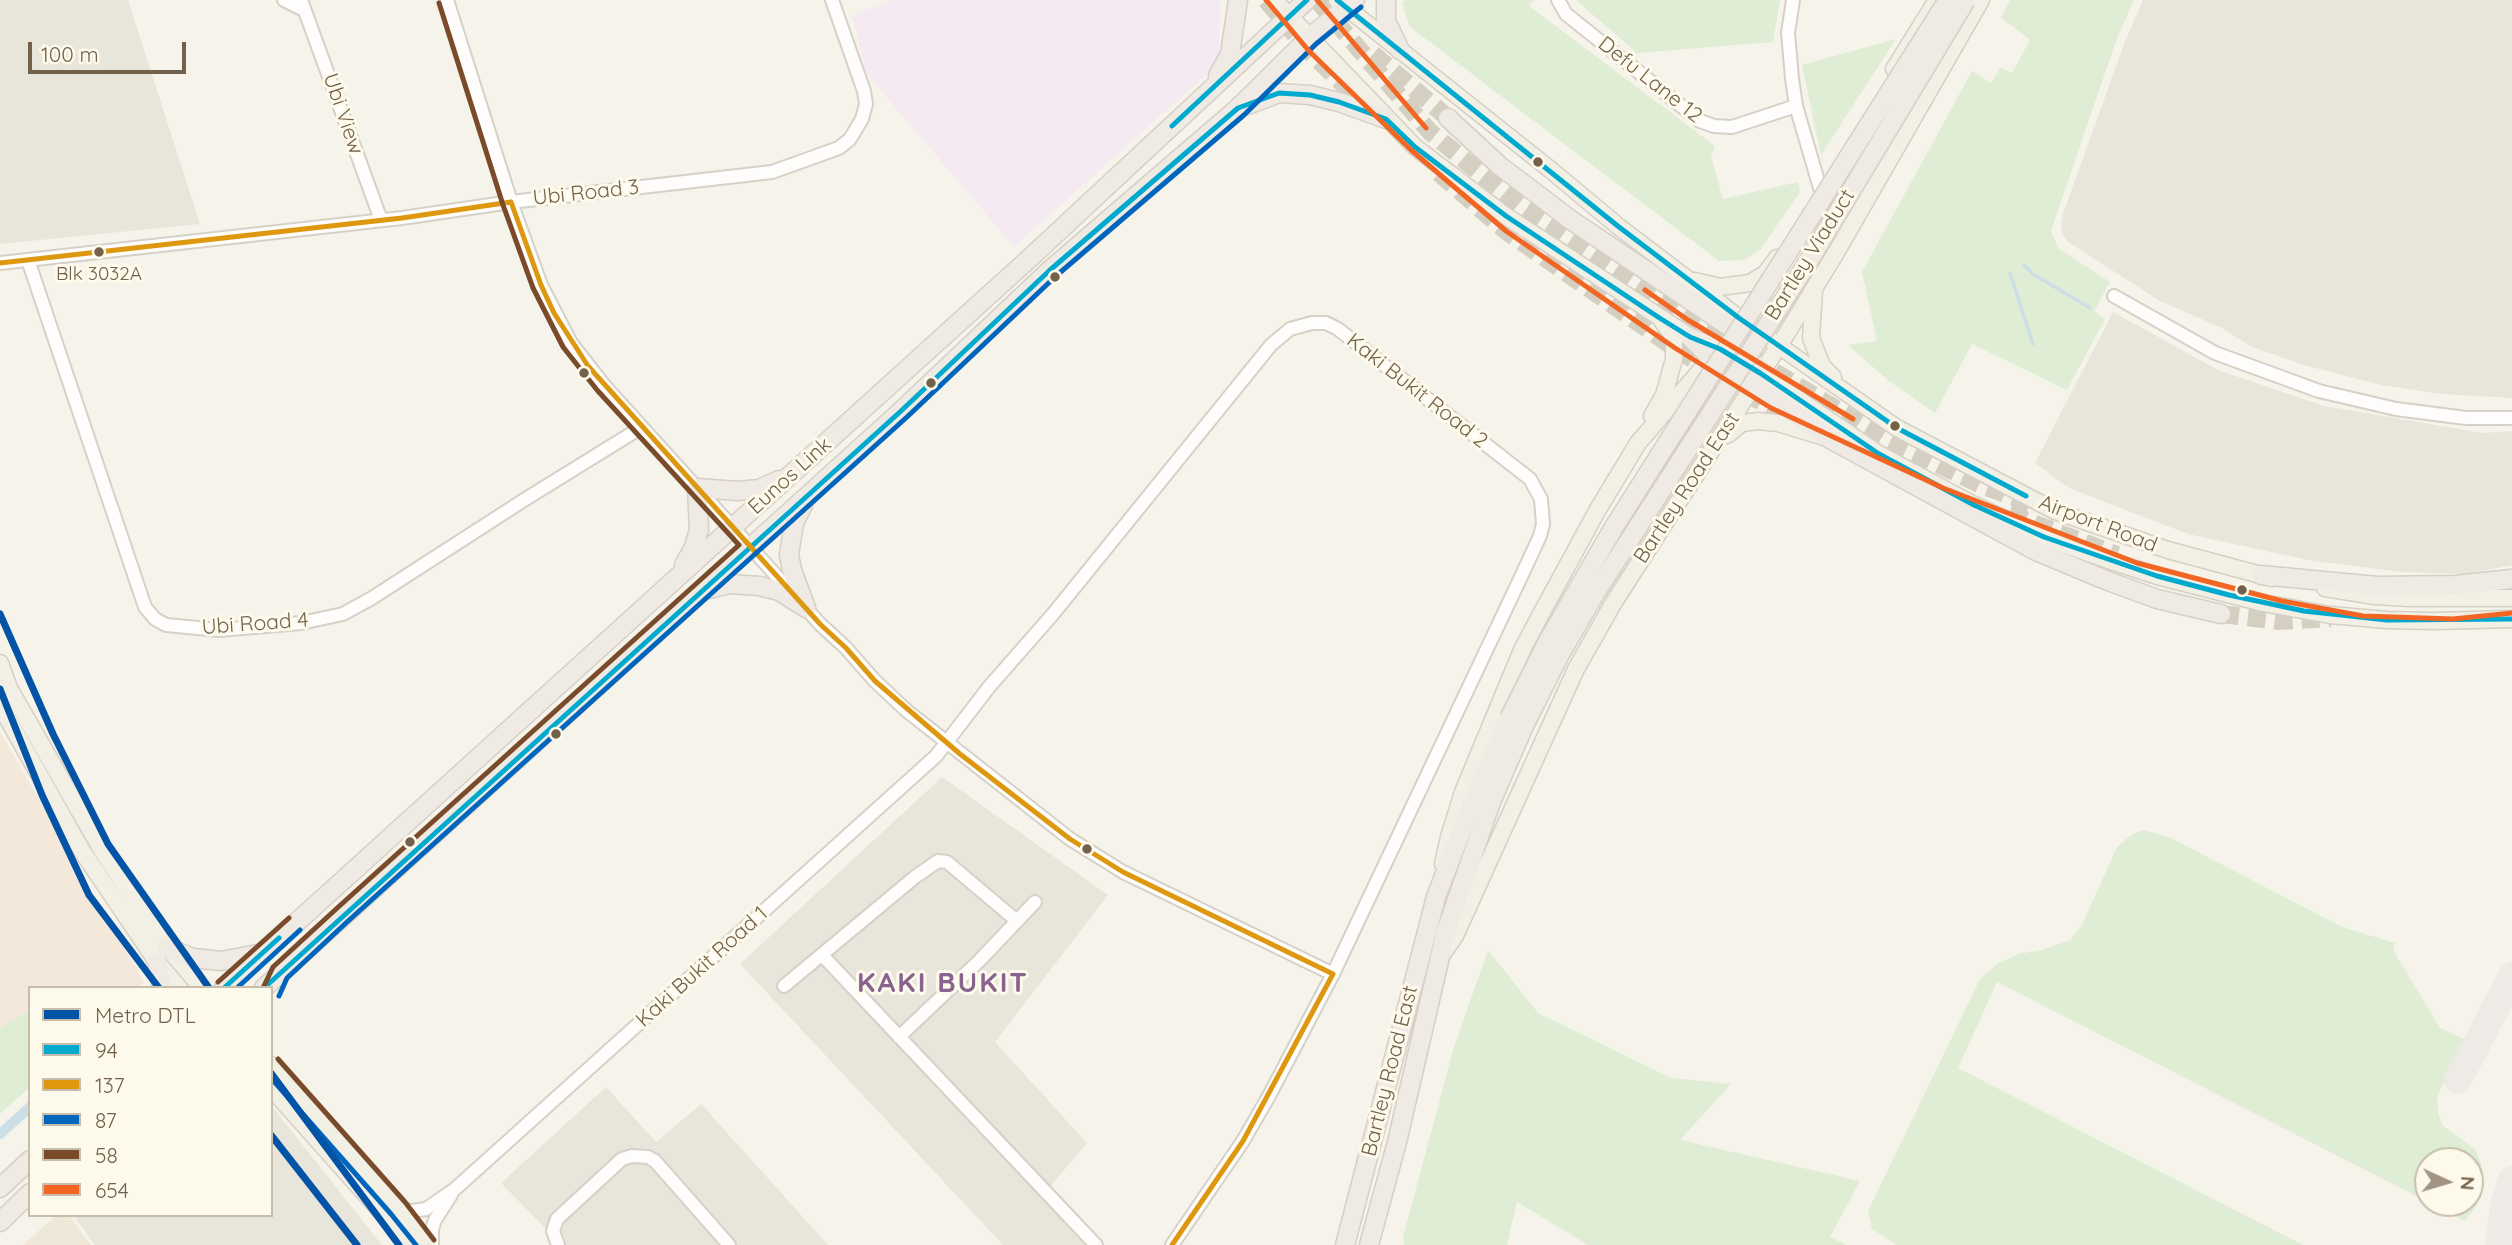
<!DOCTYPE html>
<style>
body{margin:0}
#map{position:relative;width:2512px;height:1245px;overflow:hidden;background:#f6f4ea;font-family:Quicksand,sans-serif}
canvas{display:block}
.legend{position:absolute;left:28px;top:986px;width:245px;height:231px;box-sizing:border-box;background:#fefaeb;border:2px solid #c6bdab;margin:0;padding:9px 12px;list-style:none;font-size:21px;color:#73614b}
.legend li{display:flex;align-items:center;gap:14px;height:35px}
.legend b{width:35px;border:2px solid #c6bdab}
.north{position:absolute;left:2414px;top:1147px;width:70px;height:70px;box-sizing:border-box;background:#fefaeb;border:2px solid #c6bdab;border-radius:50%;rotate:94deg;font-size:19px;font-weight:700;line-height:28px;text-align:center;color:#73614b}
.north::after{content:'';display:block;margin:auto;width:24px;height:32px;background:#a19483;clip-path:polygon(50% 0,100% 100%,50% 72%,0 100%)}
.scale{position:absolute;left:28px;top:42px;width:158px;height:32px;box-sizing:border-box;border:4px solid #73614b;border-top:0;padding-left:9px;font-size:21px;line-height:24px;white-space:nowrap;color:#73614b;-webkit-text-stroke:5px #fefaeb;paint-order:stroke}
</style>
<div id="map">
<canvas width="2512" height="1245"></canvas>
<ul class="legend">
<li><b style="height:9px;background:#0354a6"></b>Metro DTL</li>
<li><b style="height:9px;background:#00a9ce"></b>94</li>
<li><b style="height:9px;background:#dd980f"></b>137</li>
<li><b style="height:9px;background:#0065bd"></b>87</li>
<li><b style="height:9px;background:#7a4b2a"></b>58</li>
<li><b style="height:9px;background:#f26522"></b>654</li>
</ul>
<div class="north">N</div>
<div class="scale">100 m</div>
</div>
<script>
const context = document.querySelector('canvas').getContext('2d');
context.lineJoin = 'round';
function paint(path, color) {
  context.fillStyle = color;
  context.fill(path, 'evenodd');
}
function toPath(rows) {
  const path = new Path2D();
  for (const r of rows) {
    path.moveTo(r[0], r[1]);
    for (let i = 2; i < r.length; i += 2) path.lineTo(r[i], r[i + 1]);
  }
  return path;
}
function strokePath(path, color, width, dash) {
  context.strokeStyle = color;
  context.lineWidth = width;
  context.lineCap = dash ? 'butt' : 'round';
  context.setLineDash(dash || []);
  context.stroke(path);
}
function drawText(font, color, halo, rows, align = 'center') {
  context.font = font + ' Quicksand,sans-serif';
  context.lineWidth = 6;
  context.setLineDash([]);
  context.textBaseline = 'middle';
  context.strokeStyle = halo;
  context.fillStyle = color;
  for (const [text, x, y, turn = 0] of rows) {
    context.save();
    context.translate(x, y);
    context.rotate((+turn || 0) * Math.PI / 180);
    context.textAlign = isNaN(turn) ? turn : align;
    if (halo) context.strokeText(text, 0, 0);
    context.fillText(text, 0, 0);
    context.restore();
  }
}
paint(toPath([
 [56,1215,69,1215,91,1245,23,1245]
]), '#efe8d8');
paint(toPath([
 [0,732,144,982,137,988,30,988,30,1010,0,1028]
]), '#f4e8db');
paint(toPath([
 [0,0,128,0,200,224,0,244],
 [2143,0,2512,0,2512,398,2441,394,2381,385,2304,365,2252,347,2220,327,2160,301,2068,242,2063,235,2061,224,2063,214,2124,44],
 [2113,312,2218,370,2324,406,2482,433,2512,431,2512,565,2466,574,2402,572,2313,561,2188,534,2069,488,2035,463],
 [942,777,1108,895,995,1042,1087,1143,1049,1188,1101,1245,1003,1245,740,964],
 [606,1087,656,1142,701,1104,828,1245,562,1245,501,1183],
 [271,1105,382,1245,95,1245,73,1215,271,1215]
]), '#e8e5db');
paint(toPath([
 [890,0,1220,0,1219,63,1014,247,866,73,852,16]
]), '#f5eaf2');
paint(toPath([
 [1405,0,1533,0,1529,6,1715,146,1711,156,1723,199,1798,182,1800,192,1760,250,1744,260,1719,261,1410,27,1402,4],
 [1576,0,1780,0,1773,42,1637,53],
 [2010,0,2134,0,2116,41,2051,231,2058,248,2110,282,2094,311,2105,319,2067,390,1972,344,1935,413,1889,381,1848,345,1877,341,1862,272,1972,71,1991,83,2001,67,2012,73,2030,40,2001,18],
 [1896,39,1821,155,1802,65],
 [2142,830,2169,837,2342,927,2395,943,2393,950,2440,1028,2468,1041,2440,1090,2437,1101,2439,1116,2443,1126,2475,1149,2481,1163,2483,1187,2477,1204,2465,1221,2430,1203,2470,1203,2470,1161,2428,1161,2428,1202,1997,982,1958,1068,2303,1245,1897,1245,1872,1229,1868,1211,1980,979,1997,964,2018,954,2042,950,2070,940,2082,925,2117,847,2130,836],
 [1488,950,1538,1013,1671,1078,1731,1084,1680,1140,1860,1181,1830,1237,1846,1245,1588,1245,1517,1202,1507,1245,1404,1245,1403,1237,1454,1047],
 [30,1010,30,1087,0,1114,0,1028]
]), '#dfedd5');
strokePath(toPath([
 [2024,265,2033,274,2090,308],
 [2010,273,2033,344]
]), '#ccdfe6', 3.5);
strokePath(toPath([
 [0,1134,30,1107]
]), '#ccdfe6', 10);
strokePath(toPath([
 [2458,1080,2512,976],
 [2499,1245,2504,1205,2512,1180]
]), '#eeebe7', 28);
strokePath(toPath([
 [1266,0,1309,51,1364,104],
 [1317,0,1430,132,1519,205,1688,320,1886,439,1981,485,2030,503],
 [1373,54,1448,118],
 [1439,173,1506,231,1675,348,1771,408,1795,419],
 [2009,514,2117,555],
 [2221,614,2279,621,2331,618]
]), '#d5cfc2', 18, [18, 9]);
const minor = toPath([
 [284,0,304,10],
 [301,0,381,220],
 [447,0,511,202,541,285,571,343,603,384,820,624,846,648,875,681,907,711,1070,839,1123,872,1333,974],
 [1558,0,1566,14,1700,121,1714,126,1732,127,1796,106],
 [1793,0,1788,33,1792,78,1796,106,1820,188],
 [28,260,145,607,155,619,166,625,219,630,301,623,343,614,372,598,524,500,642,427],
 [0,263,402,218,511,202,772,172,839,148,850,139,862,119,866,104,864,91,832,0],
 [2114,296,2215,353,2319,391,2396,409,2466,418,2512,418],
 [823,956,1096,1245],
 [784,986,915,877,938,861,947,862,1017,921],
 [899,1037,979,961,1035,902],
 [398,1208,412,1211,426,1209,455,1189,936,756,989,687,1053,614,1271,345,1290,329,1312,323,1326,323,1338,329,1530,479,1541,499,1543,524,1540,536,1520,579,1333,974,1269,1096,1243,1141,1172,1245],
 [432,1245,432,1229,435,1220,451,1195],
 [558,1245,553,1231,557,1219,622,1159,632,1156,648,1157,655,1161,729,1245]
]);
const major = toPath([
 [1274,0,1415,147,1506,216,1690,337,1720,349,1760,373,1879,454,1974,505,2044,537,2108,560,2157,576,2263,603,2330,615,2387,620,2434,621,2512,619],
 [1337,0,1552,171,1619,227,1739,318,1897,428,2055,511,2168,550,2272,578],
 [1894,69,1937,0],
 [1695,281,1720,287,1750,283,1765,274,1777,258],
 [1814,291,1811,338,1822,366,1833,377],
 [1652,416,1664,395,1674,359,1674,342,1671,333,1662,321],
 [1727,435,1742,423,1758,421,1778,423,1824,437],
 [2325,588,2375,596,2410,598,2512,598],
 [0,663,9,688,103,852,160,939,202,988],
 [0,705,82,851,157,962,179,988],
 [1443,864,1449,837,1463,792,1522,650,1541,614,1597,511,1638,443,1719,349],
 [1443,953,1455,936,1576,669,1614,602,1787,333,1837,251,1981,0],
 [271,1065,398,1208,427,1245],
 [271,1088,411,1245]
]);
const highway = toPath([
 [1386,0,1386,21,1400,50],
 [1218,76,1230,54,1238,0],
 [1245,106,1279,93,1310,95,1339,102,1386,119],
 [1448,118,1500,166,1571,220,1733,329,1760,373],
 [1690,337,1712,359,1770,396,1830,439,2036,551,2108,581,2157,599,2221,614],
 [803,505,794,523,789,555,792,570,806,608],
 [684,565,694,547,699,530,697,488,738,491,759,489,779,480],
 [2261,575,2377,586,2455,585,2512,579],
 [704,590,730,584,759,586,779,591,806,608],
 [167,948,193,958,221,961,263,953],
 [157,962,162,988],
 [224,988,1031,257,1307,0],
 [264,988,901,411,1050,270,1238,108,1310,37,1355,0],
 [0,1188,30,1160],
 [0,1222,30,1193],
 [1345,1245,1436,897,1474,798,1509,719],
 [1369,1245,1397,1142,1446,931,1491,802,1524,726]
]);
strokePath(minor, '#d5d1c9', 16);
strokePath(major, '#d5cfc6', 19);
strokePath(highway, '#d5cfc6', 21);
strokePath(minor, '#fefdfc', 12);
strokePath(major, '#f2efe5', 16);
strokePath(highway, '#f0eae4', 18);
const highwayBridge = toPath([
 [1509,719,1548,641,1614,527,1948,0],
 [1524,726,1559,656,1596,592,1805,267,1966,0]
]);
strokePath(highwayBridge, '#d5cfc6', 21, []);
strokePath(highwayBridge, '#f0eae4', 18);
strokePath(toPath([
 [1337,0,1619,227,1739,318,1897,428,2026,496],
 [1172,126,1307,0],
 [224,988,279,938],
 [264,988,901,411,1050,270,1238,108,1279,93,1310,95,1339,102,1386,119,1415,147,1506,216,1658,317,1690,337,1720,349,1760,373,1879,454,1974,505,2044,537,2157,576,2229,595,2304,611,2387,620,2512,619]
]), '#00a9ce', 5);
strokePath(toPath([
 [511,202,541,285,554,313,588,366,820,624,846,648,875,681,960,754,1070,839,1123,872,1333,974],
 [0,263,402,218,511,202],
 [1172,1245,1243,1141,1333,974]
]), '#dd980f', 5);
strokePath(toPath([
 [237,988,300,930],
 [279,996,287,978,347,922,907,417,1056,276,1244,115,1316,44,1361,7],
 [271,1078,391,1214,416,1245]
]), '#0065bd', 5);
strokePath(toPath([
 [218,982,289,918],
 [263,988,273,967,335,910,739,545,597,390,563,347,533,288,503,205,439,3],
 [278,1059,405,1202,434,1240]
]), '#7a4b2a', 5);
strokePath(toPath([
 [1266,0,1309,51,1411,150,1506,231,1675,348,1771,408,1943,488,2137,563,2282,601,2363,616,2453,619,2512,613],
 [1317,0,1426,128],
 [1645,290,1688,320,1853,419]
]), '#f26522', 5);
strokePath(toPath([
 [0,614,53,734,108,844,209,988],
 [0,689,42,795,89,895,159,988],
 [271,1073,399,1245],
 [271,1135,357,1245]
]), '#0354a6', 7);
for (const [x, y, r, color] of [
 [1538,162,6,"#73614b"],
 [99,252,6,"#73614b"],
 [1055,277,6,"#73614b"],
 [584,373,6,"#73614b"],
 [931,383,6,"#73614b"],
 [1895,426,6,"#73614b"],
 [2242,590,6,"#73614b"],
 [556,734,6,"#73614b"],
 [410,842,6,"#73614b"],
 [1087,849,6,"#73614b"]
]) {
  const dot = new Path2D();
  dot.arc(x, y, r, 0, 2 * Math.PI);
  context.fillStyle = color;
  context.fill(dot);
  strokePath(dot, '#fefaeb', 2.5);
}
drawText('19px', '#73614b', '#fefaeb', [
 ["Blk 3032A",99,274]
]);
drawText('21px', '#73614b', '#fefaeb', [
 ["Defu Lane 12",1650,80,38],
 ["Ubi View",343,114,71],
 ["Ubi Road 3",586,193,-6],
 ["Bartley Viaduct",1810,255,-58],
 ["Kaki Bukit Road 2",1417,391,38],
 ["Eunos Link",790,476,-42],
 ["Bartley Road East",1687,488,-57],
 ["Airport Road",2098,524,21],
 ["Ubi Road 4",255,624,-4],
 ["Kaki Bukit Road 1",702,967,-42],
 ["Bartley Road East",1390,1071,-76]
]);
context.letterSpacing = '2px';
drawText('bold 28px', '#89638f', '#fefaeb', [
 ["KAKI BUKIT",943,984]
]);
context.letterSpacing = '0px';
</script>
